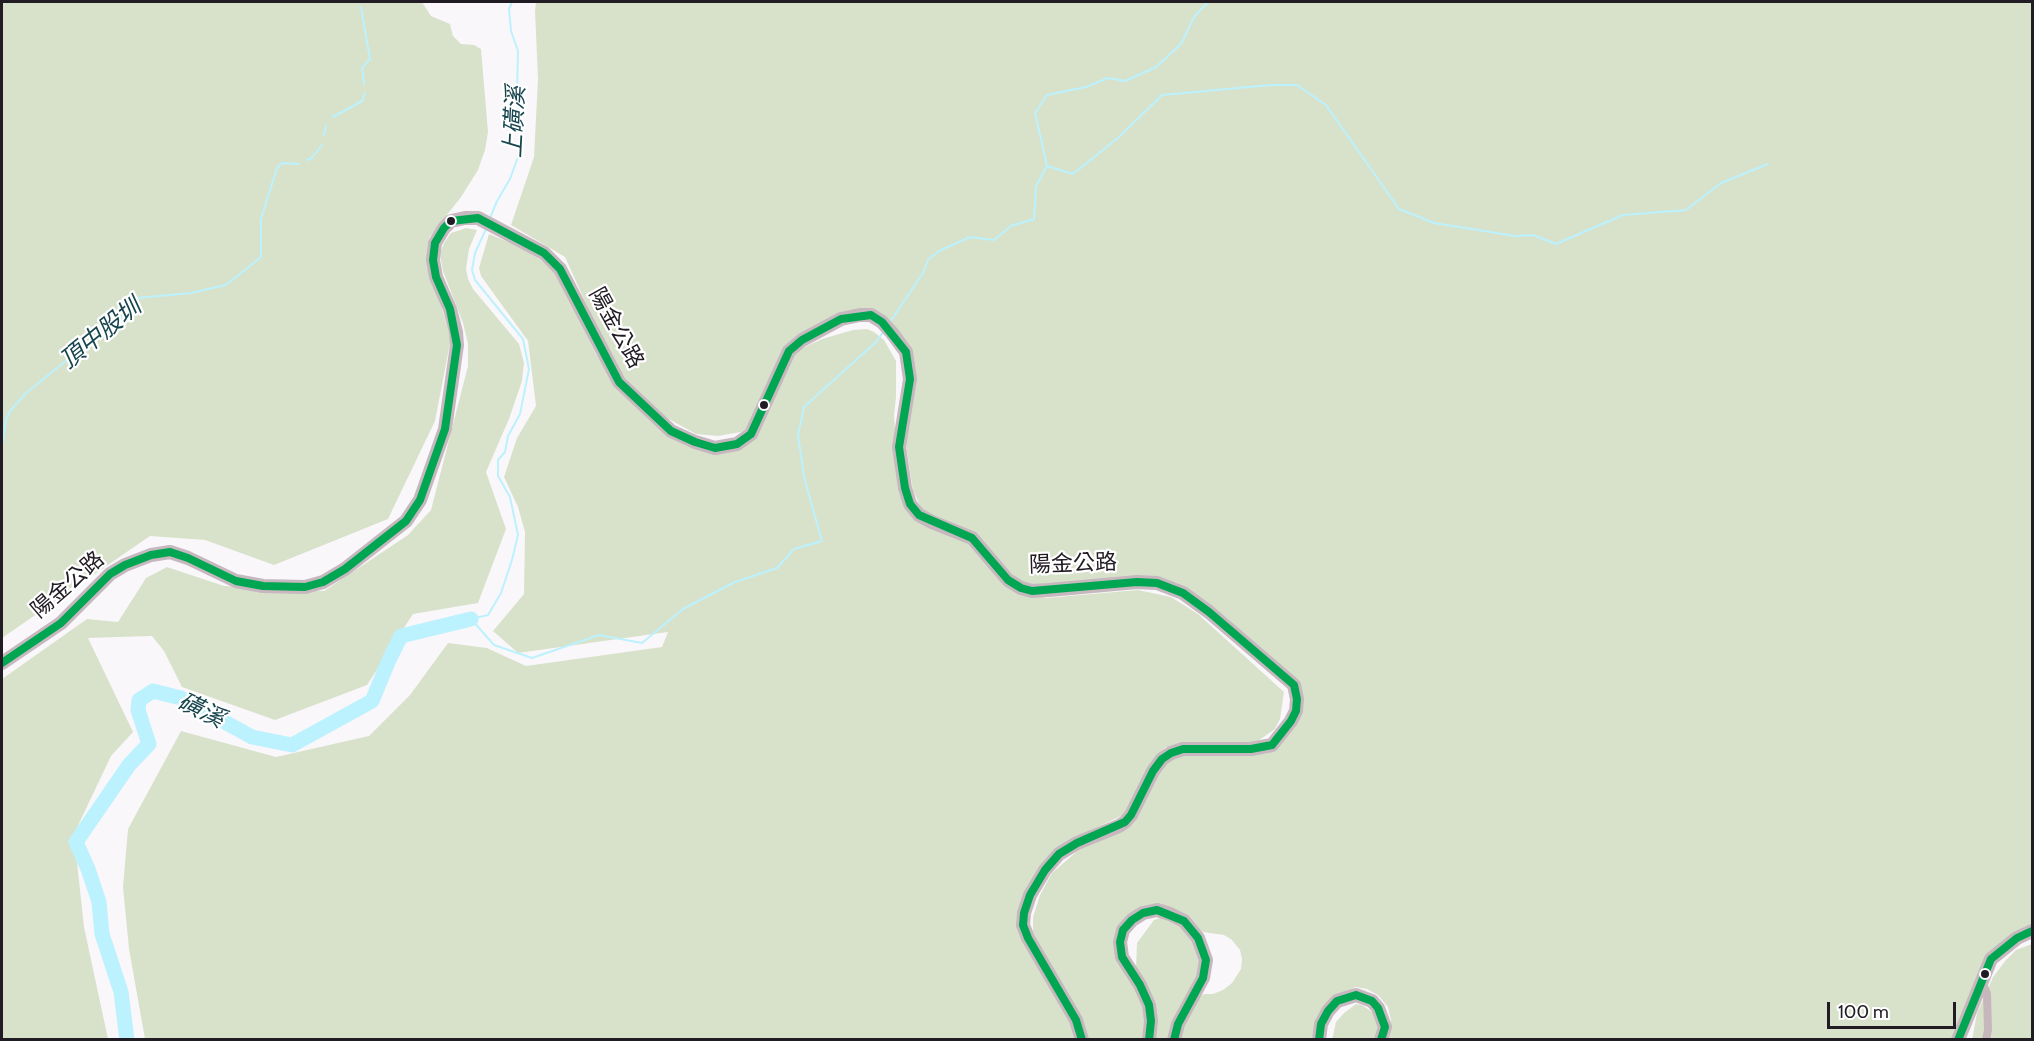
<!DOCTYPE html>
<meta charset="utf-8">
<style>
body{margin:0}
#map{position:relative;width:2034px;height:1041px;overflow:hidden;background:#faf7fb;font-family:Cabin,sans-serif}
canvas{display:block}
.frame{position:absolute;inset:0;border:3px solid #211b23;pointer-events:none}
.scale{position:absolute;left:1827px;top:1002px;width:129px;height:27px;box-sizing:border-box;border:3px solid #211b23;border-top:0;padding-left:8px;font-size:18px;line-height:21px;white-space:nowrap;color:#211b23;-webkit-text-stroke:4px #fff;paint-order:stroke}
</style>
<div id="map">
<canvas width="2034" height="1041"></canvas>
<div class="frame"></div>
<div class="scale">100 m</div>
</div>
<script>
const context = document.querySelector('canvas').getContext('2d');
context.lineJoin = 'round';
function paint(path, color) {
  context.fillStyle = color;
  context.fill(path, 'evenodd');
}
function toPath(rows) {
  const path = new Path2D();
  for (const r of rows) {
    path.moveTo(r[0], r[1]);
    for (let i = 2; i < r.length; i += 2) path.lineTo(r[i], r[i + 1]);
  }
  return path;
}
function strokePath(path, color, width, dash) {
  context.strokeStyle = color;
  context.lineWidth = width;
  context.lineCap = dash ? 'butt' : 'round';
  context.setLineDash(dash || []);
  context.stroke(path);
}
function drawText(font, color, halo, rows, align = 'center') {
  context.font = font + ' Cabin,"Noto Sans TC",sans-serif';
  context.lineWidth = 4.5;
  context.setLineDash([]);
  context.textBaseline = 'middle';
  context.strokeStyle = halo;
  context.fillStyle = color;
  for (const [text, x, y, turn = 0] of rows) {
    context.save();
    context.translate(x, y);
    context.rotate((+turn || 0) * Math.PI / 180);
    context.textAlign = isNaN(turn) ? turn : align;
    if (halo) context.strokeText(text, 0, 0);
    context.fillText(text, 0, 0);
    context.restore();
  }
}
paint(toPath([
 [2,2,422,2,431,16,450,24,453,36,461,44,474,45,481,49,488,132,485,150,478,170,461,197,429,238,427,252,429,267,451,338,435,421,388,519,274,565,205,540,150,536,2,638],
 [536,2,2032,2,2032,927,2006,940,1954,1039,1387,1039,1391,1020,1388,1007,1378,995,1367,989,1355,987,1337,996,1316,1039,1178,1040,1179,1033,1199,997,1204,994,1213,994,1223,990,1232,983,1241,969,1242,959,1240,950,1232,940,1224,935,1203,932,1186,918,1156,907,1119,934,1144,1000,1146,1039,1088,1039,1033,935,1033,917,1040,895,1052,873,1082,847,1114,834,1166,763,1175,757,1185,754,1274,750,1302,692,1166,582,1036,587,1026,584,1015,577,983,542,923,511,913,491,905,439,916,378,877,314,798,337,750,427,741,432,718,436,696,434,665,417,624,377,601,337,565,257,511,225,534,157,538,79,535,11],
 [466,228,477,230,469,249,466,269,468,279,473,289,519,344,524,363,522,381,509,419,486,472,506,529,478,603,413,614,367,685,275,720,182,687,164,651,152,636,88,638,133,732,111,756,74,834,84,927,108,1039,2,1040,2,679,87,619,118,622,146,578,167,567,224,586,324,591,408,535,431,510,468,366,468,344,463,323,443,271,440,254,444,243,451,233],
 [489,234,516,245,537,257,558,275,596,354,616,383,669,432,735,447,796,351,822,339,853,330,867,329,874,332,884,340,896,361,896,397,894,416,898,463,908,508,964,540,992,571,1024,593,1046,598,1138,590,1171,597,1198,614,1284,692,1280,719,1275,729,1258,741,1249,744,1170,746,1165,748,1157,756,1123,815,1073,839,1021,918,1079,1039,145,1039,129,949,123,887,128,829,181,731,276,757,369,736,410,695,448,643,487,648,526,666,662,647,668,632,518,653,493,631,524,594,525,532,518,507,504,477,517,438,536,406,528,341,481,276,479,268],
 [1160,918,1169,918,1189,931,1202,957,1200,974,1171,1039,1152,1039,1136,969,1137,943,1154,920],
 [2032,944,2032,1039,1972,1040,1977,1013,1993,977,2006,960,2016,950],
 [1356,1004,1362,1005,1375,1014,1380,1026,1377,1039,1332,1040,1336,1022,1344,1013]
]), '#d8e2cb');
strokePath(toPath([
 [361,7,370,59,362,68,364,84],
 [333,117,362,101,365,93],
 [324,135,326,126],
 [307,160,312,158,322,145],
 [1047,166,1073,174,1119,137,1162,95,1271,85,1297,85,1326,105,1399,209,1434,223,1515,236,1533,235,1556,244,1623,215,1686,210,1721,183,1768,164],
 [490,218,497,201,510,179,518,157,521,138,517,94,518,51,511,31,509,9,512,2],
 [486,229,475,253,472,270,475,280,523,339,529,369,520,414,508,436,505,452,498,460,498,476,510,497,518,535,512,560,501,593,488,615,471,619,494,645,532,658,599,635,642,643,683,609,735,582,777,568,794,549,822,541,804,477,798,435,804,407,876,342,883,332],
 [890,322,923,273,928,260,939,251,970,237,994,240,1011,226,1034,219,1036,186,1047,166,1035,113,1047,95,1086,87,1108,78,1125,81,1156,67,1181,44,1194,17,1208,2],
 [2,446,6,420,10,411,26,393,77,352,109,333,137,298,191,293,226,285,261,257,261,219,277,168,282,163,299,164]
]), '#bcf1fe', 2);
strokePath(toPath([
 [127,1040,121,992,102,934,99,902,88,869,76,842,129,765,149,744,138,710,139,700,153,691,181,698,252,737,292,745,372,701,389,660,401,636,471,619]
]), '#bcf1fe', 15);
strokePath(toPath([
 [1982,981,1987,994,1988,1030,1986,1040]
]), '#c6b7bc', 8);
strokePath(toPath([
 [2,663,61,623,110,574,125,565,151,555,170,552,188,558,236,581,263,586,305,587,323,582,345,569,406,521,420,500,445,429,457,345,456,332,450,309,436,277,433,260,435,243,444,228,451,221,465,218,478,218,544,253,560,269,619,382,671,431,695,442,715,448,737,444,751,434,789,351,802,340,841,319,860,315,871,315,882,322,892,333,906,352,910,379,899,447,905,488,910,504,919,515,932,522,972,538,1008,580,1021,588,1032,591,1049,590,1137,582,1157,583,1183,593,1209,612,1294,685,1297,699,1296,711,1291,721,1272,745,1251,749,1183,749,1171,753,1162,759,1153,771,1131,815,1125,822,1119,826,1077,843,1059,854,1045,870,1030,895,1024,913,1023,925,1028,938,1076,1020,1082,1040],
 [1149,1040,1151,1021,1149,1005,1140,985,1122,957,1120,942,1123,930,1132,920,1143,913,1157,910,1170,914,1184,921,1198,938,1206,960,1203,978,1178,1024,1174,1040],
 [1319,1040,1321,1024,1328,1011,1337,1001,1356,995,1372,1001,1378,1008,1385,1027,1381,1040],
 [1958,1040,1991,959,2017,938,2032,931]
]), '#c7b7bf', 14);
strokePath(toPath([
 [2,663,61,623,110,574,125,565,151,555,170,552,188,558,236,581,263,586,305,587,323,582,345,569,406,521,420,500,445,429,457,345,450,309,436,277,433,260,435,243,444,228,451,221,478,218,544,253,560,269,619,382,671,431,695,442,715,448,737,444,751,434,789,351,802,340,841,319,871,315,882,322,906,352,910,379,899,447,905,488,910,504,919,515,972,538,1008,580,1021,588,1032,591,1137,582,1157,583,1183,593,1209,612,1294,685,1297,699,1296,711,1291,721,1272,745,1251,749,1183,749,1171,753,1162,759,1153,771,1131,815,1125,822,1077,843,1059,854,1045,870,1030,895,1024,913,1023,925,1028,938,1076,1020,1082,1040],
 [1149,1040,1151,1021,1149,1005,1140,985,1122,957,1120,942,1123,930,1132,920,1143,913,1157,910,1184,921,1198,938,1206,960,1203,978,1178,1024,1174,1040],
 [1319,1040,1321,1024,1328,1011,1337,1001,1356,995,1372,1001,1378,1008,1385,1027,1381,1040],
 [1958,1040,1991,959,2017,938,2032,931]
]), '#00a651', 8);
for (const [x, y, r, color] of [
 [451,221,5,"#211b23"],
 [764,405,5,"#211b23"],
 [1985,974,5,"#211b23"]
]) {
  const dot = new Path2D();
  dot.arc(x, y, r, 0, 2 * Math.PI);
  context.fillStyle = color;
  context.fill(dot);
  strokePath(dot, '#fff', 2);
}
drawText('22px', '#211b23', '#fff', [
 ["陽金公路",616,328,61],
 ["陽金公路",1073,564,-2],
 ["陽金公路",68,585,-41]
]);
drawText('italic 24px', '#17454e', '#fff', [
 ["上磺溪",515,122,-87],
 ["頂中股圳",101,334,-39],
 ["磺溪",201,711,26]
]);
</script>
